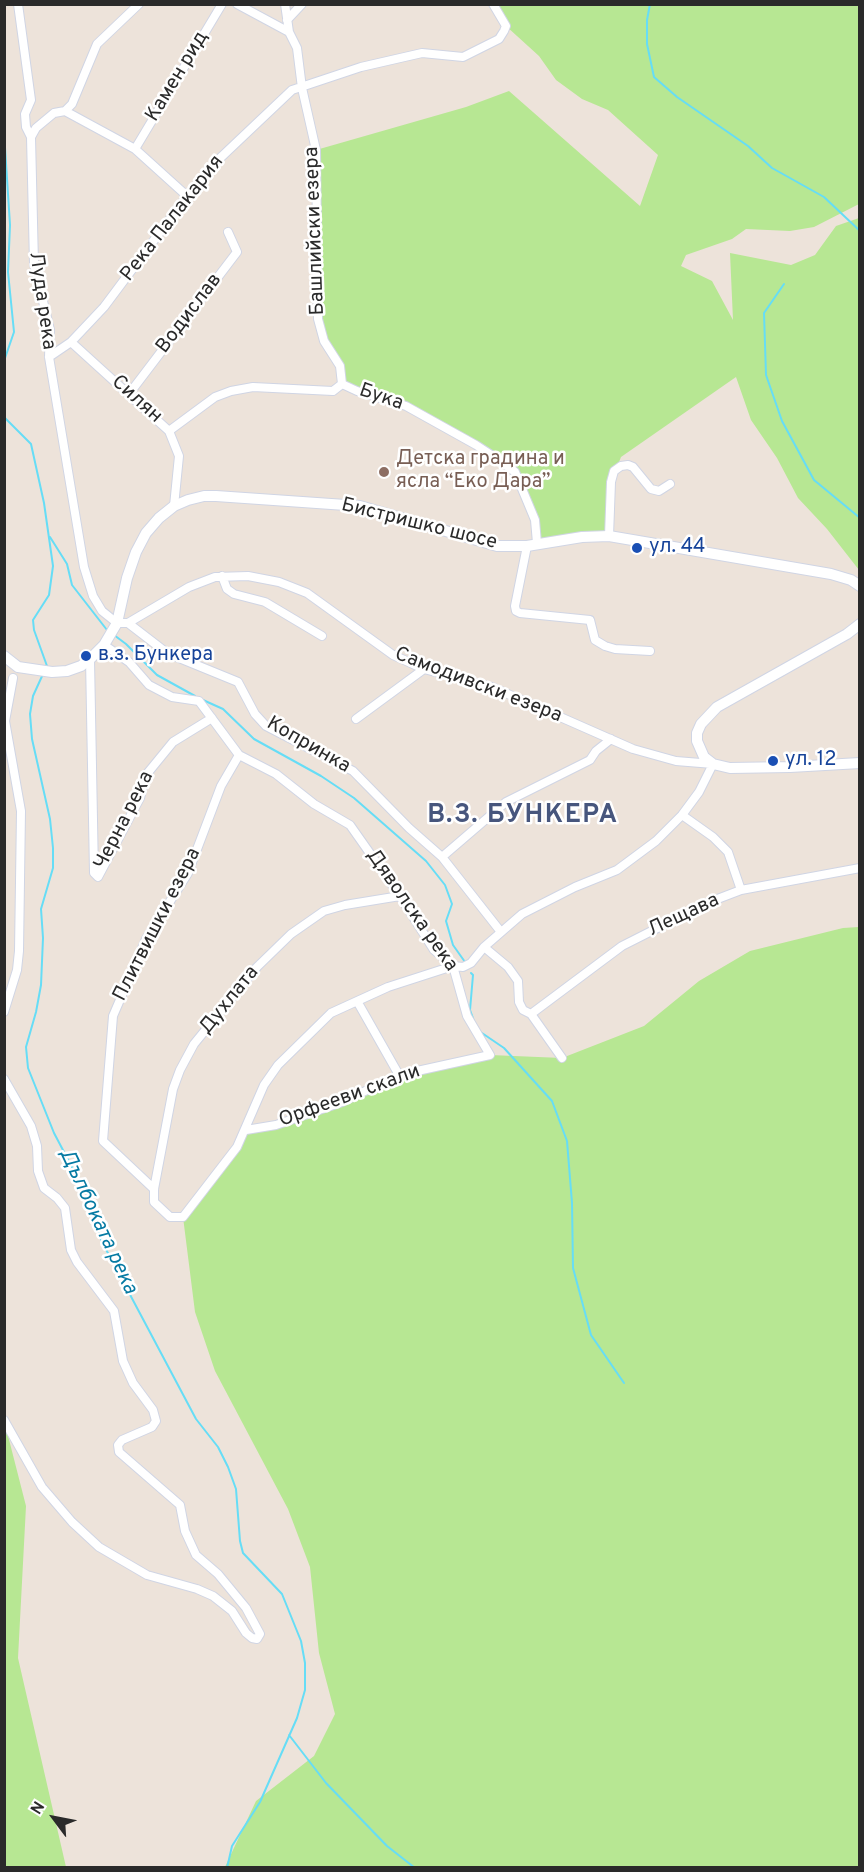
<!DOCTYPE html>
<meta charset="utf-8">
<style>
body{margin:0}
#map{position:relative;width:864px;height:1872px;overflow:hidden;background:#ede3da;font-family:Overpass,sans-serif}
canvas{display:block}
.frame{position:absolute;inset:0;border:6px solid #2a2a2a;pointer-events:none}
.north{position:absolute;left:24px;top:1788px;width:60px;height:60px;-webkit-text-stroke:4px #fff;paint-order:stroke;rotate:302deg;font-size:16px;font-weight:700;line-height:24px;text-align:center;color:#2a2a2a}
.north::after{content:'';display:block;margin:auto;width:21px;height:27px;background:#2a2a2a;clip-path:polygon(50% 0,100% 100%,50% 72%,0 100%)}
</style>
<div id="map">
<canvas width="864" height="1872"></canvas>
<div class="frame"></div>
<div class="north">N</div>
</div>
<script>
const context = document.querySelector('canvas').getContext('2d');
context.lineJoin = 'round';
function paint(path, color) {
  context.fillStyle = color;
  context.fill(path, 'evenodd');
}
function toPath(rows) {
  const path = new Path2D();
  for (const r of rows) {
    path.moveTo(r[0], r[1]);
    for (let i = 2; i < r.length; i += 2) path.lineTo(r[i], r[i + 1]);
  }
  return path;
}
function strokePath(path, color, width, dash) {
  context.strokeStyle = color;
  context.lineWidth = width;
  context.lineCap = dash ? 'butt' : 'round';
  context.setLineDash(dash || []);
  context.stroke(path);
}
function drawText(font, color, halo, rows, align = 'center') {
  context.font = font + ' Overpass,sans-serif';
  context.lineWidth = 5;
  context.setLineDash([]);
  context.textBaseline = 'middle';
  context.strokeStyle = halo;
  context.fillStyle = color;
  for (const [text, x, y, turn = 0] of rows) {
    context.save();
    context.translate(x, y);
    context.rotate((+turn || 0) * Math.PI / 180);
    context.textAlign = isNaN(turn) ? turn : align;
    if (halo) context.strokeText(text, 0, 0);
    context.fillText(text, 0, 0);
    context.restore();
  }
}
paint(toPath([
 [495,5,859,5,859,204,814,227,790,231,746,229,732,239,686,255,681,266,712,281,733,320,730,253,791,265,815,255,836,226,859,218,859,570,827,529,798,498,777,458,751,420,736,377,621,457,611,482,609,536,537,543,534,520,514,472,424,416,342,384,318,319,316,150,466,107,509,91,640,206,658,155,608,110,582,99,556,80,539,56,506,26],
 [859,927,859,1867,225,1867,256,1801,314,1756,335,1714,319,1653,310,1567,288,1509,215,1371,195,1312,183,1217,246,1130,276,1125,399,1075,490,1055,562,1058,644,1026,699,981,750,951,843,928],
 [4,1420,26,1506,18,1658,66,1867,5,1867]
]), '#b7e793');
strokePath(toPath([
 [650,4,647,20,647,44,654,77,677,97,748,146,772,168,824,197,860,231],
 [4,132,10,225,8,272,14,332,4,361],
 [784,284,764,313,766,375,782,421,814,480,860,518],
 [4,417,31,444,44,503,53,566,49,595,33,620,34,630,47,666],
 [50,537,67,564,72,585,107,630],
 [114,635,126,644,157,675,195,696],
 [43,674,33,696,30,714,32,739,50,819,53,848,53,868,41,909,43,938,41,985,36,1012,26,1047,28,1068,54,1133,94,1209,101,1240,196,1419,218,1447,228,1467,236,1489,240,1541,243,1553,282,1594,301,1641,305,1663,305,1690,297,1718,260,1802,232,1846,227,1868],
 [203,700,223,709,254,739,321,776,354,798,426,861,445,885,452,904,446,921,453,945,465,962],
 [471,973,473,975,470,1010,474,1021],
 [479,1031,504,1048,552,1101,567,1141,572,1203,573,1268,591,1335,624,1383],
 [289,1735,326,1783,387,1846,415,1868]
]), '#66ddf6', 2);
const minor = toPath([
 [18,4,31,100,25,114,26,127,31,137,34,264,50,330,49,357,84,567,93,596,102,611,117,623,128,623,167,653,238,682,255,714,266,726,353,771,409,828,442,857,501,932],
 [237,4,289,32],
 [285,4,289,32,297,48,302,88,316,150,318,319,324,341,340,366,342,384],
 [287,20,302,4],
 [65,111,135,149,187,196],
 [31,137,36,128,54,113,65,111,72,104,97,44,139,4],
 [135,149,222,4],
 [71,342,169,431,179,456,174,506],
 [49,357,71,342,104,307,187,196,217,161,292,90,361,67,422,53,463,57,499,39,504,31,506,26,493,4],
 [342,384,357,391,406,406,476,445,502,462,515,472,535,520,537,543],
 [129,394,237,252,228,232],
 [169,431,215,397,231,391,253,387,333,391,342,384],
 [609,536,611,482,614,471,621,466,628,465,633,467,651,489,659,491,670,484],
 [527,546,515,606,516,611,520,613,590,620,595,640,605,646,615,649,650,651],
 [222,576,227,589,234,594,265,602,322,636],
 [128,623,189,587,215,577,248,576,279,582,307,593,393,655,424,669,492,687,633,749,676,761,713,764,699,792,682,815,656,841,617,870,575,887,522,914,484,947,471,963,463,967,453,966,388,987,331,1013,278,1065,264,1085,237,1147,183,1217,170,1217,154,1202,154,1189,173,1089,180,1070,194,1044,257,967,291,934,324,911,345,905,400,896],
 [104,645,129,662,149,685,172,697,199,701,239,755,276,774,314,804,350,825,400,896,434,950,453,966,467,1016,490,1055,399,1075,342,1102,276,1125,246,1130],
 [90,659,94,873,98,877,140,798,146,775,173,742,212,718],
 [356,719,424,669],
 [682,815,713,837,728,852,741,890],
 [442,857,506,802,590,760,596,751,611,739],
 [484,947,508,967,518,981,519,1002,523,1010,531,1014,562,1058],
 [357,1001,399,1075],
 [4,1012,17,970,19,951,21,811,5,721,13,678],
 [531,1014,622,946,707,903,741,890,860,868],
 [4,1079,31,1126,37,1146,38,1171,44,1188,57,1198,65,1208,71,1250,77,1262,114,1311,123,1361,133,1383,153,1410,156,1421,152,1427,122,1440,118,1445,119,1452,180,1505,185,1531,196,1555,218,1574,246,1608,260,1634,257,1639,252,1638,246,1633,232,1611,213,1596,197,1589,147,1575,99,1547,72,1522,42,1487,4,1420],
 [154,1189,103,1141,113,1016,146,939,188,873,221,786,239,755]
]);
const tertiary = toPath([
 [860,624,847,634,717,707,701,724,697,733,697,741,704,757,713,764,730,768,790,767,860,763],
 [4,656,18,667,52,672,67,671,81,666,90,659,104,645,117,623,127,578,136,552,146,533,159,518,174,506,188,500,204,496,216,496,360,506,497,546,527,546,582,537,609,536,831,574,851,580,860,586]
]);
strokePath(minor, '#d0d5e4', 10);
strokePath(tertiary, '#d0d5e4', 12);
strokePath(minor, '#fff', 8);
strokePath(tertiary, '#fff', 10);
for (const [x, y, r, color] of [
 [384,472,6,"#8d6e63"],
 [637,548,6,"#1a4fb4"],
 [86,656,6,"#1a4fb4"],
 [773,761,6,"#1a4fb4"]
]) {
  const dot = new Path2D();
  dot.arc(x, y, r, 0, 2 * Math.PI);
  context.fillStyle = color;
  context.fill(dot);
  strokePath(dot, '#fff', 2);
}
drawText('20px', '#2a2a2a', '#fff', [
 ["Камен рид",178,77,-59],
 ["Река Палакария",173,219,-52],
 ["Башлийски езера",316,231,-92],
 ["Луда река",41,301,82],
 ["Водислав",190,314,-53],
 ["Бука",381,398,19],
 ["Силян",136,400,42],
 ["Бистришко шосе",419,525,14],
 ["Самодивски езера",478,686,21],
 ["Копринка",308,746,30],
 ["Черна река",125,821,-63],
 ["Дяволска река",411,911,55],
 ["Лещава",684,916,-25],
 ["Плитвишки езера",158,925,-63],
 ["Духлата",230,1001,-51],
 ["Орфееви скали",350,1097,-20]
]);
drawText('20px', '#785e54', '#fff', [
 ["Детска градина и",396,460],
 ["ясла “Еко Дара”",396,483]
], 'left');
drawText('20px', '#164399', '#fff', [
 ["ул. 44",649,548],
 ["в.з. Бункера",98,656],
 ["ул. 12",785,761]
], 'left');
drawText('italic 21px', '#057aa3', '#fff', [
 ["Дълбоката река",97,1222,65]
]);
context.letterSpacing = '1.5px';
drawText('bold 26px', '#47567d', '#fff', [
 ["В.З. БУНКЕРА",523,817]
]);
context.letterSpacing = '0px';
</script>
